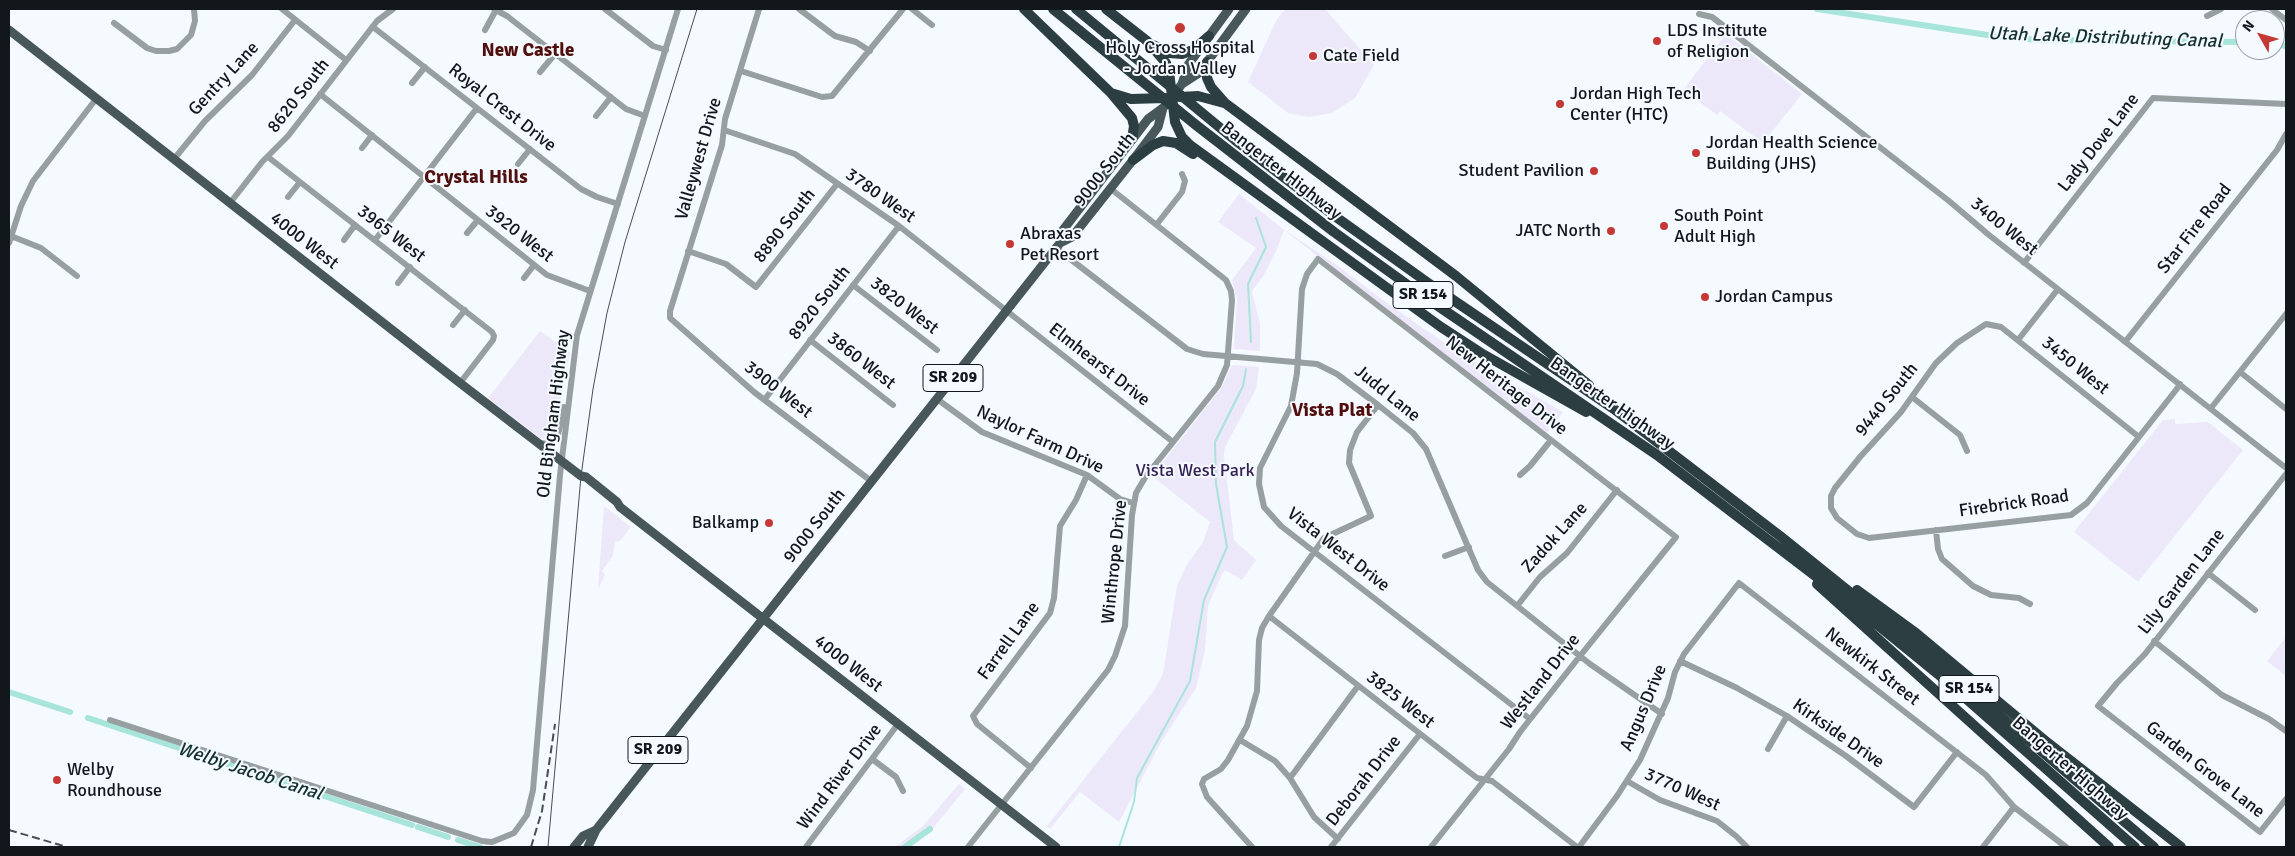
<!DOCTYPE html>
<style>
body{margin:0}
#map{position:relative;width:2295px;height:856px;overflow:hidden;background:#f4faff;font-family:Signika,sans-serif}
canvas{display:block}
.frame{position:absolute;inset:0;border:10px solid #12171b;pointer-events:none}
.north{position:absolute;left:2235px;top:10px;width:50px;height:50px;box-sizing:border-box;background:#f4faff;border:1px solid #9a9fa4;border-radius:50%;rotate:308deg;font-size:14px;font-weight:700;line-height:20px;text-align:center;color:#12171b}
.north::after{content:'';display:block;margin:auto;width:18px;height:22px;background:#c63835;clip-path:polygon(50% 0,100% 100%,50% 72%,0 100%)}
</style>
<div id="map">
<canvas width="2295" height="856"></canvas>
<div class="frame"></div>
<div class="north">N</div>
</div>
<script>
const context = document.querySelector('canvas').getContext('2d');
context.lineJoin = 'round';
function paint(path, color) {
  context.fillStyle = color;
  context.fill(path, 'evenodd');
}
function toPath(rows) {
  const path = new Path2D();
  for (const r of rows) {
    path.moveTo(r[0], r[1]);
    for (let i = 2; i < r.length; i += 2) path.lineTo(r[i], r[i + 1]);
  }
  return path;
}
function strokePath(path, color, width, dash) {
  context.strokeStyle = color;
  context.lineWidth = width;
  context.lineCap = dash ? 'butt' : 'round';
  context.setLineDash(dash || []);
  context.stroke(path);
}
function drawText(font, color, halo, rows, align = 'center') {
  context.font = font + ' Signika,sans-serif';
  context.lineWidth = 4;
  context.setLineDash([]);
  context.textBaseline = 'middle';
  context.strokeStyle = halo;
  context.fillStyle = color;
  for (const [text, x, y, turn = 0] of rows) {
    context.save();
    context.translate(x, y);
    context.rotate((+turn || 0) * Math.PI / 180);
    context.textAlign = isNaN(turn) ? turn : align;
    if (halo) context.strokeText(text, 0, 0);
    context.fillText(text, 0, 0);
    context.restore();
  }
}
paint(toPath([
 [1285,9,1325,9,1374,65,1355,98,1332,113,1309,117,1288,113,1248,82,1276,21],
 [1726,34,1802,94,1763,143,1720,111,1717,115,1683,90],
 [1239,194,1283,229,1334,263,1387,303,1430,333,1463,355,1563,412,1547,433,1284,230,1277,249,1264,275,1252,291,1260,324,1260,351,1234,349,1237,299,1232,280,1256,248,1218,222],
 [540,331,570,352,554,433,549,439,540,438,488,398],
 [1232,365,1259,367,1256,389,1225,447,1224,455,1234,540,1256,560,1242,580,1225,570,1222,574,1208,606,1205,650,1196,688,1161,742,1119,822,1080,792,1050,829,1047,826,1153,692,1163,674,1177,586,1186,566,1203,542,1210,522,1152,476,1222,387],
 [2175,419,2175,424,2208,422,2243,450,2138,582,2074,532,2163,420],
 [604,506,631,527,620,541,615,542,613,556,602,571,605,575,598,589],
 [2286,637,2286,676,2267,661],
 [959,784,965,789,930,832,909,847,895,847,923,826]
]), '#ede7fa');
strokePath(toPath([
 [1251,342,1248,284,1266,247,1256,218],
 [1119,847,1134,802,1137,778,1190,681,1204,600,1227,547,1216,484,1215,442,1243,386,1246,369]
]), '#a7e4da', 2);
strokePath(toPath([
 [1817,9,1994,36,2039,40,2245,42],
 [2275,44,2286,46],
 [9,692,70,712],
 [88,718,412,825],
 [418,827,448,837],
 [458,840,480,847],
 [905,847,930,829]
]), '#a7e4da', 6);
strokePath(toPath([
 [282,9,346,60],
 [494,9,507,16,626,109,645,116],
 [605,9,653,46,666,50],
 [759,9,725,119,722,145,670,311,670,318,754,392,871,481],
 [799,9,835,36,856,42,870,51],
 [912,9,932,25],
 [2272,9,2286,20],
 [1699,14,1712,17,1729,30,1949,201,1989,235,2286,468],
 [2207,16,2221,9],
 [114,23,147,48,156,51,169,51,177,49,191,35,195,21,194,9],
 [373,27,581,189,597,197,618,204],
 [485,30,496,10],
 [741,71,822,97,832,96,903,9],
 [540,72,555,54],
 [412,83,425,67],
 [320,94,547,275,590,291],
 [596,116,611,97],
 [724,130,795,154,899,226,1173,442],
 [362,148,372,135],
 [268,157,492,332,494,336,493,340,460,383],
 [174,159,205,121,252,75,295,20],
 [518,164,530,149],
 [288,197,300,182],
 [230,203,262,162,288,136,377,21,393,9],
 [1157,224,1182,192,1185,181,1182,174],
 [467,233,477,221],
 [11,236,41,248,77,276],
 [344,240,355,225],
 [375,240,477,108],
 [9,243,21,206,33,181,96,99],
 [1056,248,1187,349,1203,354,1317,364,1337,374,1378,405,1413,433,1426,449,1478,570,1487,582,1590,664,1662,714],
 [688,251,726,264,756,287,837,184],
 [2024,263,2153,98,2286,104],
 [524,278,534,265],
 [398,283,410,267],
 [853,285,937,350],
 [453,325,465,310],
 [810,340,893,405],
 [2018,340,2058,289],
 [2125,342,2277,150,2286,134],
 [2240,372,2286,409],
 [1912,397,1960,435,1967,451],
 [765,399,899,226],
 [937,399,982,432,1087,475,1120,499,1133,503],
 [2211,408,2286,314],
 [2139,437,2001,327,1986,324,1957,343,1936,363,1901,412,1860,457,1835,488,1831,496,1831,508,1837,518,1857,534,1869,538,2071,515,2087,503,2139,437,2176,390,2180,384],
 [540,443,549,444,557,439,564,407],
 [2286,474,2145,654,2117,683,2098,706,2260,832,2286,799],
 [1520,475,1530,466,1551,440],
 [1936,530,1938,549,1942,559,1973,586,1991,595,2019,598,2030,604],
 [1445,556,1469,547],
 [2208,573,2255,610],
 [1517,606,1540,577,1567,553,1617,490],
 [1269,616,1477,778,1492,781,1577,847],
 [2154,641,2222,695,2269,719,2286,731],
 [1680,661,1737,688,1787,716,1846,756,1914,807,1957,752],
 [110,720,482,841,492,842,514,833,527,815,533,790,560,475,577,335,678,9],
 [1240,740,1275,761,1290,778,1314,817,1338,839],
 [1768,749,1787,716],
 [872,759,896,777,903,791],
 [1031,768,977,724,973,716,1050,613,1054,598,1060,526,1076,500,1087,475],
 [1290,778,1358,686],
 [1627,781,1660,800,1717,821,1736,836,1747,847],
 [806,847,898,724],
 [968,847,1108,670,1115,656,1125,626,1132,515,1136,493,1146,476,1218,386,1227,365,1232,300,1231,291,1226,280,1111,189],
 [1252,847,1207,797,1202,784,1204,779,1221,769,1228,760,1247,726,1257,691,1259,640,1262,628,1269,616,1324,538,1371,516,1349,463,1350,450,1357,432,1378,405],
 [1331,847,1420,734],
 [1431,847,1509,749,1520,732,1576,661,1676,537,1318,259,1307,274,1302,289,1297,373,1291,406,1260,468,1259,484,1264,507,1281,526,1530,719],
 [1579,847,1617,796,1640,760,1668,698,1675,672,1684,654,1739,583,1986,775,2014,807,2066,847],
 [1983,847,2014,807]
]), '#979fa1', 6);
strokePath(toPath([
 [9,30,460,383,581,476,586,477,617,502,620,507,1056,847],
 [1182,84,1199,73,1246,9],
 [1060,243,1072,237,1133,160,1158,127,1163,108],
 [574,847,583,836,596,830],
 [588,847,596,830,1060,243,1063,230,1148,119,1163,108,1182,84,1188,65,1229,9]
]), '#48575a', 9);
strokePath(toPath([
 [1024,9,1111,93,1132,118,1134,126,1132,139],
 [1053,9,1196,125,1334,232,1416,291,1657,455,1852,604,1938,674,2135,847],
 [1076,9,1235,140,1336,217,1431,285,1614,409,1780,536,1939,664,2154,847],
 [1106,9,1147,41,1166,63,1169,71,1175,122,1182,137,1190,145,1441,327,1481,353,1586,412],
 [1153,45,1169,53,1182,54,1193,50,1209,36],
 [1207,62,1207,78,1211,87,1225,103,1456,276,1589,385],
 [1111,93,1131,99,1165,98],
 [1180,97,1198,96,1224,103],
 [1133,160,1153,145,1163,141,1176,143,1193,154],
 [1817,584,2109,847],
 [1857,590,1916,633,2048,743,2181,847]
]), '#2c3e41', 10);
strokePath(toPath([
 [548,847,581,476,593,389,607,313,625,242,697,9]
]), '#484d52', 1);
strokePath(toPath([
 [9,830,67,847],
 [531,847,542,811,555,724]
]), '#484d52', 2, [8, 4]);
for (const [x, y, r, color] of [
 [1180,28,6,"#c63835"],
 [1657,41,5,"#c63835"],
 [1313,56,5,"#c63835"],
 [1560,104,5,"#c63835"],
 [1696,153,5,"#c63835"],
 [1594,171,5,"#c63835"],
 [1664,226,5,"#c63835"],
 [1611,231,5,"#c63835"],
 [1010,244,5,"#c63835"],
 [1705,297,5,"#c63835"],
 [769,523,5,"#c63835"],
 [57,780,5,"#c63835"]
]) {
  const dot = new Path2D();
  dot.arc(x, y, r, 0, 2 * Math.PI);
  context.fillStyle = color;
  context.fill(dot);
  strokePath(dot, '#f4faff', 2);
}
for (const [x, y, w] of [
 [1423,295,60],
 [953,378,60],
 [1969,689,60],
 [658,750,60]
]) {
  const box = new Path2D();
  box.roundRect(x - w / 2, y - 13.5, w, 27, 4);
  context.fillStyle = '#f4faff';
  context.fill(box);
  strokePath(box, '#12171b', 1);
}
drawText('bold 16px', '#12171b', null, [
 ["SR 154",1423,295],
 ["SR 209",953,378],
 ["SR 154",1969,689],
 ["SR 209",658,750]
]);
drawText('18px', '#12171b', '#f4faff', [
 ["LDS Institute",1667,31],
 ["of Religion",1667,52],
 ["Holy Cross Hospital",1180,48,"center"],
 ["- Jordan Valley",1180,69,"center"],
 ["Cate Field",1323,56],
 ["Jordan High Tech",1570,94],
 ["Center (HTC)",1570,115],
 ["Jordan Health Science",1706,143],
 ["Building (JHS)",1706,164],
 ["Student Pavilion",1584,171,"right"],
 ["South Point",1674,216],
 ["Adult High",1674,237],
 ["JATC North",1601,231,"right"],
 ["Abraxas",1020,234],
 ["Pet Resort",1020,255],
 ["Jordan Campus",1715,297],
 ["Balkamp",759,523,"right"],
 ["Welby",67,770],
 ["Roundhouse",67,791]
], 'left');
drawText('18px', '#12171b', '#f4faff', [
 ["Gentry Lane",224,79,-47],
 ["8620 South",299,96,-52],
 ["Royal Crest Drive",502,108,38],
 ["Lady Dove Lane",2099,143,-52],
 ["Valleywest Drive",699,159,-74],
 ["9000 South",1105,170,-52],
 ["Bangerter Highway",1281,171,38],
 ["3780 West",880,196,35],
 ["8890 South",785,226,-52],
 ["3400 West",2004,227,39],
 ["Star Fire Road",2195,229,-52],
 ["3965 West",391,234,38],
 ["3920 West",519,234,38],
 ["4000 West",304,241,38],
 ["8920 South",820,303,-52],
 ["3820 West",904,306,38],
 ["3860 West",861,361,38],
 ["Elmhearst Drive",1099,365,38],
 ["3450 West",2075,366,39],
 ["New Heritage Drive",1506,386,38],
 ["3900 West",778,390,38],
 ["Judd Lane",1387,394,39],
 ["9440 South",1887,400,-51],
 ["Bangerter Highway",1612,404,35],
 ["Old Bingham Highway",554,414,-83],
 ["Naylor Farm Drive",1040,440,25],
 ["Firebrick Road",2014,504,-8],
 ["9000 South",815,526,-52],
 ["Zadok Lane",1555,538,-48],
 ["Vista West Drive",1338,550,38],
 ["Winthrope Drive",1115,562,-84],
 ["Lily Garden Lane",2182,582,-52],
 ["Farrell Lane",1009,641,-54],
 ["4000 West",848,664,38],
 ["Newkirk Street",1872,667,38],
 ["Westland Drive",1541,682,-52],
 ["3825 West",1400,700,38],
 ["Angus Drive",1644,708,-67],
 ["Kirkside Drive",1838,734,35],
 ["Bangerter Highway",2070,769,41],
 ["Garden Grove Lane",2205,770,38],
 ["Wind River Drive",840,777,-53],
 ["Deborah Drive",1364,781,-52],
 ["3770 West",1682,790,24]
]);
drawText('18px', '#362055', '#f4faff', [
 ["Vista West Park",1195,471]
]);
drawText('italic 19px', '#13312d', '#f4faff', [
 ["Utah Lake Distributing Canal",2105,38,2],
 ["Welby Jacob Canal",250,772,18]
]);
drawText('bold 19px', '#520d0d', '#f4faff', [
 ["New Castle",528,51],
 ["Crystal Hills",476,178],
 ["Vista Plat",1332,411]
]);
</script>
